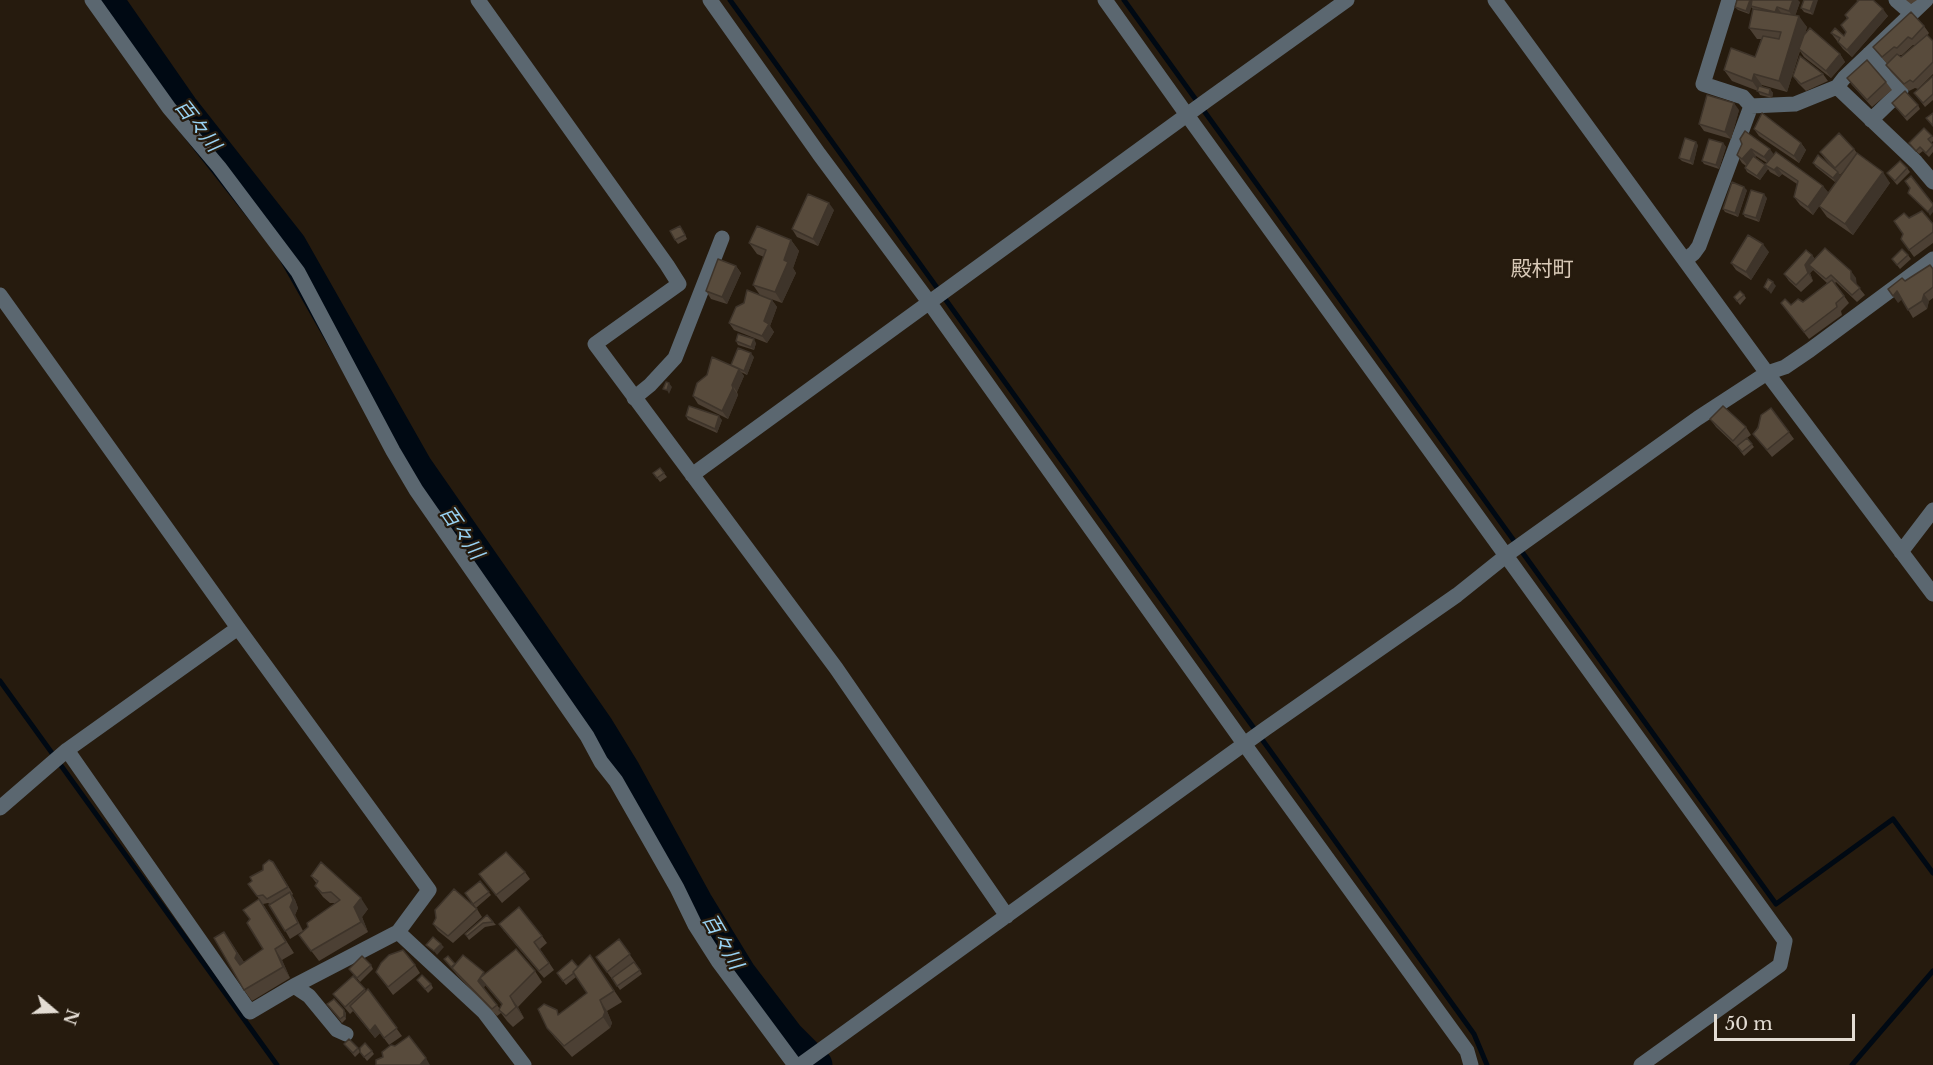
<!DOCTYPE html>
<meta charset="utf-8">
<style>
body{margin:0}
#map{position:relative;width:1933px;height:1065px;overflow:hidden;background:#261b0e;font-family:"Libre Baskerville",serif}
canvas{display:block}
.north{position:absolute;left:24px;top:981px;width:60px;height:60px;-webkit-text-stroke:4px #261b0e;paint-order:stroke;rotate:109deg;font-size:16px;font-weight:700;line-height:24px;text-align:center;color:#e3dcd3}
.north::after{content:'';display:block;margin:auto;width:21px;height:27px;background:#e3dcd3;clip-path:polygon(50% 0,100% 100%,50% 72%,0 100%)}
.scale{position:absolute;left:1714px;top:1014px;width:141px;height:27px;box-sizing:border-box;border:3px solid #e3dcd3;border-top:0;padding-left:8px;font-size:18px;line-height:21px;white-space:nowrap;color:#e3dcd3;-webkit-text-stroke:4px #261b0e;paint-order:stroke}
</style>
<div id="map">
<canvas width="1933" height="1065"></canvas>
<div class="north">N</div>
<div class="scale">50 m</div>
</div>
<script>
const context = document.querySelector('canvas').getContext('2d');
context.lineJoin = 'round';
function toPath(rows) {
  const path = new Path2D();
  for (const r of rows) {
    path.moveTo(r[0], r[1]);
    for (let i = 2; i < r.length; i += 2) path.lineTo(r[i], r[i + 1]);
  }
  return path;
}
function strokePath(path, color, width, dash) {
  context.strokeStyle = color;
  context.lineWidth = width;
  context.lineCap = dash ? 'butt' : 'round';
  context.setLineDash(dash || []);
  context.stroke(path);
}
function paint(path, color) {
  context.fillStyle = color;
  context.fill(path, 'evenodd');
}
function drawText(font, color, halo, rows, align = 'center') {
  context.font = font + ' "Libre Baskerville","Noto Sans JP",serif';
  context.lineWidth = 4.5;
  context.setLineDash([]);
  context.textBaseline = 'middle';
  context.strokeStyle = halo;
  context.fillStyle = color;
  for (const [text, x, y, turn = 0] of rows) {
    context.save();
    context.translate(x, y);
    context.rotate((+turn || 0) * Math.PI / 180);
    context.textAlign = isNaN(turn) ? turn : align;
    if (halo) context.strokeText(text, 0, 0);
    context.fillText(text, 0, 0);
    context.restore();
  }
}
strokePath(toPath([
 [730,0,1474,1034,1487,1065],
 [1124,0,1776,904,1893,819,1933,873],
 [0,681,277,1065],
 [1852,1065,1933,971]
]), '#000913', 5);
strokePath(toPath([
 [107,0,182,108,290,245,416,467,597,727,624,771,696,902,740,974,788,1037,816,1065]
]), '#000913', 33);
strokePath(toPath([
 [92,0,169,108,219,167,298,272,393,451,416,490,587,736,601,762,616,781,677,888,695,925,718,961,795,1065],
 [478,0,667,265,679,284,595,344,836,668,1007,916],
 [710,0,819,154,929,302,1245,745,1467,1051,1471,1065],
 [1105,0,1187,115,1785,941,1780,965,1641,1065],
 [1495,0,1767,373,1933,594],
 [1729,0,1703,84,1743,97,1751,106],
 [1896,0,1911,13],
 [1869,54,1901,91,1871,120],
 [1837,87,1916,162,1933,182],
 [1685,260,1694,253,1699,246,1751,106,1795,104,1837,87,1844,78,1926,0],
 [0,295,238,628,429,890,398,932,294,986,250,1012,67,750],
 [634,398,650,385,675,358,722,238],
 [692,475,1206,101,1347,0],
 [1901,552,1933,510],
 [0,808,67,750,238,628],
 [398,932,484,1012,524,1065],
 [294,986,309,996,337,1030,346,1034],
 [800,1065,1265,729,1457,595,1512,551,1698,418,1767,373,1785,367,1810,350,1933,259]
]), '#5b6770', 15);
paint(toPath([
 [1750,0,1752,2,1800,2,1795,16,1807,27,1805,34,1840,54,1845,62,1831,78,1804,57,1800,51,1787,92,1762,85,1761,86,1770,89,1773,93,1772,98,1760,95,1758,91,1732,81,1724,70,1755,57,1761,39,1757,39,1749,28,1753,9,1751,7,1749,14,1738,10,1735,7],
 [1804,0,1813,15,1804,12,1801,8],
 [1856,0,1873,0,1888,16,1852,57,1843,49,1831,33,1844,36,1846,32,1847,19,1845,15,1858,1],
 [1906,0,1917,0,1911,4],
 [1924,26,1929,33,1927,36,1933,41,1933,74,1918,89,1915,88,1909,91,1891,72,1886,65,1887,64,1873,47],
 [1913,45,1915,45,1901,57,1898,55,1902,55],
 [1823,74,1828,81,1806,91,1798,83,1793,76],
 [1933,76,1933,100,1925,107,1914,93],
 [1847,78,1886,82,1892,90,1872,107,1852,85],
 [1892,103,1918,105,1920,109,1907,121],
 [1739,110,1731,139,1704,131,1699,124],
 [1924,128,1933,137,1933,141,1931,143,1933,145,1933,152,1929,157,1923,151,1919,154,1909,143],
 [1754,129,1801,143,1806,150,1799,163,1759,136],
 [1723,143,1726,147,1719,169,1704,164,1702,161],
 [1742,144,1774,155,1823,186,1828,193,1844,171,1840,175,1838,173,1840,176,1835,182,1816,167,1813,163,1836,171,1825,159,1820,152,1854,149,1857,153,1890,183,1853,235,1827,217,1819,206,1813,215,1800,205,1794,197,1797,184,1782,174,1779,177,1770,172,1768,169,1760,180,1747,172,1745,168,1746,166,1742,163,1737,155],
 [1756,156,1767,163,1765,164,1755,157],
 [1698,145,1693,165,1682,161,1679,158],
 [1907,168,1910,172,1897,185,1887,173],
 [1747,190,1738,217,1725,212,1723,209],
 [1767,198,1759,222,1745,217,1743,214],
 [834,210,818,246,797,237,792,229],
 [1909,218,1933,224,1933,243,1914,257,1901,239],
 [683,230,687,239,678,244,675,240],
 [791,240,799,251,793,268,796,273,782,303,771,299,777,307,770,326,774,332,767,343,734,330,729,323,760,295,753,285,764,257,757,254,749,243],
 [1769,252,1751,280,1736,270,1731,263],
 [1812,255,1815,259,1856,278,1856,284,1865,295,1857,302,1836,282,1835,283,1849,303,1841,311,1842,315,1809,339,1781,303,1791,305,1803,302,1827,283,1813,270,1810,273,1813,281,1801,292,1789,281,1784,274],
 [1908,255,1911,259,1900,269,1892,259],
 [736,266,741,273,727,304,711,299,706,291],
 [1933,269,1933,298,1929,301,1927,309,1913,318,1902,299,1898,303,1905,281],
 [1744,295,1746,298,1740,305,1734,297],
 [736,341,756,343,754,350,738,345],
 [754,357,747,375,741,372,744,376,737,392,738,395,728,419,698,404,693,396,731,366],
 [1771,408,1794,439,1772,457,1753,434],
 [686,416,722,420,717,433,688,420],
 [1710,419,1746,427,1751,435,1747,438,1754,447,1744,456,1738,448,1716,427],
 [660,468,667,477,660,482,653,473],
 [278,869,293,894,292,895,295,900,298,908,295,915,303,931,290,939,270,904,268,903,263,904,294,953,282,960,290,978,252,1001,244,990,224,932,244,962,263,949,250,919,243,910,259,899,248,884],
 [525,872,530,879,502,903,479,874],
 [311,876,368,909,362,917,368,932,319,961,299,935,335,903,330,903,323,897,315,886,317,884],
 [480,881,491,895,476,908,465,893],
 [477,909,482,917,453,943,438,931,433,924,436,918],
 [487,915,496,925,485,927,469,940,465,934],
 [499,924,542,936,547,943,540,949,554,970,544,978,504,931],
 [619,939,635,962,642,974,620,990,596,957],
 [590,955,622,1002,607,1011,612,1023,610,1028,572,1057,555,1038,547,1028,560,1015,587,993,576,977,566,985,557,973,578,967],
 [444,959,455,964,485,974,535,971,542,982,518,1007,524,1018,513,1027,507,1021,501,1013,497,1016,457,975],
 [485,985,502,1005,500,1009,484,988],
 [371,965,373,969,360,982,349,969],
 [415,965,420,973,393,995,376,972],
 [353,976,366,991,368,989,402,1036,389,1045,380,1033,375,1038,353,1011,350,1014,333,994],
 [417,980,431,984,433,988,428,993],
 [327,1004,346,1013,346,1019,342,1023],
 [344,1044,358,1048,360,1052,372,1051,374,1054,367,1061,360,1052,355,1057]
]), '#4c4034');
paint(toPath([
 [1750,0,1753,3,1749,14,1746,11],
 [1793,0,1798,0,1800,2,1794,19,1789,11],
 [1814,0,1818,0,1813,15,1810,11],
 [1777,7,1782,14,1775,12],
 [1883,9,1888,16,1852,57,1847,50],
 [1799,16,1807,27,1787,92,1779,81],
 [1840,54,1845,62,1831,78,1826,71],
 [1754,74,1762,85,1759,91,1752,81],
 [1770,89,1773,93,1772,98,1769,95],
 [1734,103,1739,110,1731,139,1725,132],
 [1696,142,1698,145,1693,165,1690,161],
 [1723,143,1726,147,1719,169,1716,165],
 [1801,143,1806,150,1799,163,1794,156],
 [1751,149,1756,156,1748,166,1742,159],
 [1770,149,1775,156,1769,164,1764,157],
 [1765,165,1768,169,1760,180,1757,176],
 [1777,167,1782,174,1779,177,1774,170],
 [1838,172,1840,176,1835,182,1833,178],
 [1883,172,1890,183,1853,235,1845,224],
 [1823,186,1829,193,1813,215,1808,207],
 [1744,187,1747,190,1738,217,1735,213],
 [1764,194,1767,198,1759,222,1756,218],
 [829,203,834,210,818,246,813,239],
 [1933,206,1933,212,1930,216,1928,212],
 [791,240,799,251,793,268,796,273,782,303,775,292,784,260],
 [1763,244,1769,252,1751,280,1746,272],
 [1812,255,1817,263,1809,265,1813,270,1810,273,1813,281,1808,273,1805,265],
 [736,266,741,273,727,304,722,297],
 [1851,271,1856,278,1857,286,1851,279],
 [1773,282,1776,286,1771,294,1768,290],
 [1897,291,1902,298,1898,303,1893,296],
 [1924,294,1929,301,1927,309,1922,301],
 [772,300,777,307,770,326,774,332,767,343,762,336,764,321],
 [754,339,756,343,754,350,751,347],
 [751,353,754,357,747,375,744,371],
 [739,369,744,376,737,392,732,385],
 [669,383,672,387,669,394,667,390],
 [733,388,738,395,728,419,722,411],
 [719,416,722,420,717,433,715,429],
 [290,892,295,900,298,908,295,915,303,931,290,907],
 [361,898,368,909,362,917,368,932,361,922,354,907],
 [224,932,245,964,242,968,235,958],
 [441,944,444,947,437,955,434,951],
 [275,949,282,960,290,978,283,967],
 [480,978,485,985,483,988,478,981],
 [510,996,518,1007,524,1018,516,1007],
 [600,1000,607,1011,612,1023,610,1028,603,1017],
 [344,1010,346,1013,346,1019,344,1016],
 [375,1025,380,1033,375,1038,370,1031],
 [426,1058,430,1065,420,1065]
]), '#3e342a');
const building = toPath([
 [1737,0,1750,0,1746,11,1735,7,1737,0],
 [1752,0,1793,0,1789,11,1777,7,1775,12,1751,6,1752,0],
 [1804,0,1814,0,1810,11,1801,8,1804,0],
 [1859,0,1873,0,1883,9,1847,50,1838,42,1840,38,1831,33,1835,28,1844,36,1846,32,1841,25,1848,18,1845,15,1859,0],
 [1753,9,1799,16,1779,81,1754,74,1752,81,1724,70,1731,48,1755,57,1763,36,1779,39,1781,32,1749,28,1753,9],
 [1911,12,1924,26,1912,39,1908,37,1897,48,1894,47,1882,57,1873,47,1911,12],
 [1810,28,1840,54,1826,71,1799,49,1804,35,1810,28],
 [1927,35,1933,41,1933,62,1913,82,1910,80,1904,84,1886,65,1897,54,1901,57,1927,35],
 [1800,56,1823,74,1801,84,1793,76,1800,56],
 [1867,60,1886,82,1867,100,1847,78,1867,60],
 [1933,76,1933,94,1923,103,1914,93,1933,76],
 [1759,86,1770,89,1769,95,1757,91,1759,86],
 [1905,91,1918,105,1905,117,1892,103,1905,91],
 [1707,95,1734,103,1725,132,1699,124,1707,95],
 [1762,113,1801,143,1794,156,1754,129,1762,113],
 [1933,113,1933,126,1926,118,1933,113],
 [1924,128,1932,136,1928,139,1933,145,1926,153,1920,147,1916,151,1909,143,1924,128],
 [1745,131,1770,149,1764,157,1751,149,1742,159,1737,155,1742,144,1740,139,1745,131],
 [1839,133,1854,149,1835,168,1820,152,1839,133],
 [1685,138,1696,142,1690,161,1679,158,1685,138],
 [1709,139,1723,143,1716,165,1702,161,1709,139],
 [1776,152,1823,186,1808,207,1794,197,1798,181,1777,167,1774,170,1765,165,1776,152],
 [1857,153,1883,172,1845,224,1819,206,1857,153],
 [1818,155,1838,172,1833,178,1813,163,1818,155],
 [1753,156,1765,165,1757,176,1745,168,1753,156],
 [1900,161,1907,168,1895,181,1887,173,1900,161],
 [1911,176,1933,204,1933,206,1928,212,1908,193,1910,188,1905,181,1911,176],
 [1732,182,1744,187,1735,213,1723,209,1732,182],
 [1751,190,1764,194,1756,218,1743,214,1751,190],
 [808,194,829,203,813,239,792,229,808,194],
 [1922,211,1933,224,1933,232,1909,250,1901,239,1903,234,1894,221,1904,213,1909,218,1922,211],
 [680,226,685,235,675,240,670,231,680,226],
 [757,226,791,240,784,260,788,262,775,292,753,285,766,250,749,243,757,226],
 [1748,235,1763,244,1746,272,1731,263,1748,235],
 [1825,248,1851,271,1851,279,1860,288,1852,295,1831,275,1826,279,1809,265,1825,248],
 [1902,249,1908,255,1897,265,1892,259,1902,249],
 [1806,250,1812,255,1805,265,1808,273,1796,285,1784,274,1806,250],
 [718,259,736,266,722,297,706,291,718,259],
 [1930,265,1933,269,1933,287,1924,294,1922,301,1908,310,1897,291,1893,296,1888,289,1902,278,1905,281,1930,265],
 [1768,279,1773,282,1768,290,1764,287,1768,279],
 [1832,280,1844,296,1836,303,1837,307,1804,332,1781,303,1785,299,1791,305,1798,299,1803,302,1832,280],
 [747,290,772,300,764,321,769,324,762,336,729,323,736,307,744,303,747,290],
 [1740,291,1744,295,1737,301,1734,297,1740,291],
 [738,334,754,339,751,347,736,341,738,334],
 [738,348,751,353,744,371,731,365,738,348],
 [712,357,739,369,732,385,733,388,722,411,693,396,697,383,707,375,712,357],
 [666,382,669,383,667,390,663,389,666,382],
 [689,406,719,416,715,429,686,416,689,406],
 [1723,406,1746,427,1733,441,1710,419,1723,406],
 [1771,408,1789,432,1767,450,1753,434,1758,428,1761,415,1771,408],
 [1747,438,1752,444,1742,452,1737,446,1747,438],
 [660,468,664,473,657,478,653,473,660,468],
 [506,852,525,872,496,895,479,874,506,852],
 [269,860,273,862,288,887,267,899,263,895,257,896,248,884,252,881,250,877,263,870,263,865,269,860],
 [321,862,361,898,354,907,361,922,311,951,299,935,308,927,307,923,340,900,331,892,322,893,315,886,318,881,311,876,321,862],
 [480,881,489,892,473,904,465,893,480,881],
 [454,889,477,909,448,936,433,924,436,918,435,910,454,889],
 [290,892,293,900,290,907,298,923,285,931,269,905,290,892],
 [259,899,286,942,275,949,283,967,244,990,214,938,224,932,237,953,235,958,240,965,263,949,247,923,250,919,243,910,259,899],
 [519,907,542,936,534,942,549,963,539,971,499,924,519,907],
 [487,915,493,922,483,923,467,936,465,934,487,915],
 [433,937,441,944,434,951,426,945,433,937],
 [619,939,630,954,607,972,596,957,619,939],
 [516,949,535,971,510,996,516,1007,506,1016,499,1010,502,1004,480,978,516,949],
 [403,950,415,965,388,987,376,972,381,963,389,955,403,950],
 [463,955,484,972,478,981,497,1005,492,1009,452,968,463,955],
 [590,955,614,991,600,1000,605,1012,603,1017,564,1046,547,1028,538,1009,544,1004,557,1010,558,1015,587,993,573,972,590,955],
 [362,956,371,965,357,978,349,969,362,956],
 [448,956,455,964,451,967,444,959,448,956],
 [572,960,578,967,573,972,574,973,563,981,557,973,572,960],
 [634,962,640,970,617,986,612,978,634,962],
 [422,975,431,984,425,989,417,980,422,975],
 [353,976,365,989,345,1007,333,994,353,976],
 [368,989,397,1028,384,1038,375,1025,370,1031,350,1006,368,989],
 [334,999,344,1010,344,1016,340,1019,327,1004,334,999],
 [409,1036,426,1058,420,1065,376,1065,376,1060,383,1057,382,1052,391,1045,395,1046,409,1036],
 [349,1039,358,1048,353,1053,344,1044,349,1039],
 [365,1043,372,1051,364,1057,360,1052,360,1048,365,1043]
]);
paint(building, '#584b3c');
strokePath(building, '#3e342a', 1.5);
drawText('italic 20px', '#99d2f2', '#261b0e', [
 ["百々川",197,126,52],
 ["百々川",461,533,55],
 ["百々川",722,942,60]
]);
drawText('21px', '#d8c9b7', '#261b0e', [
 ["殿村町",1542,270]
]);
</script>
